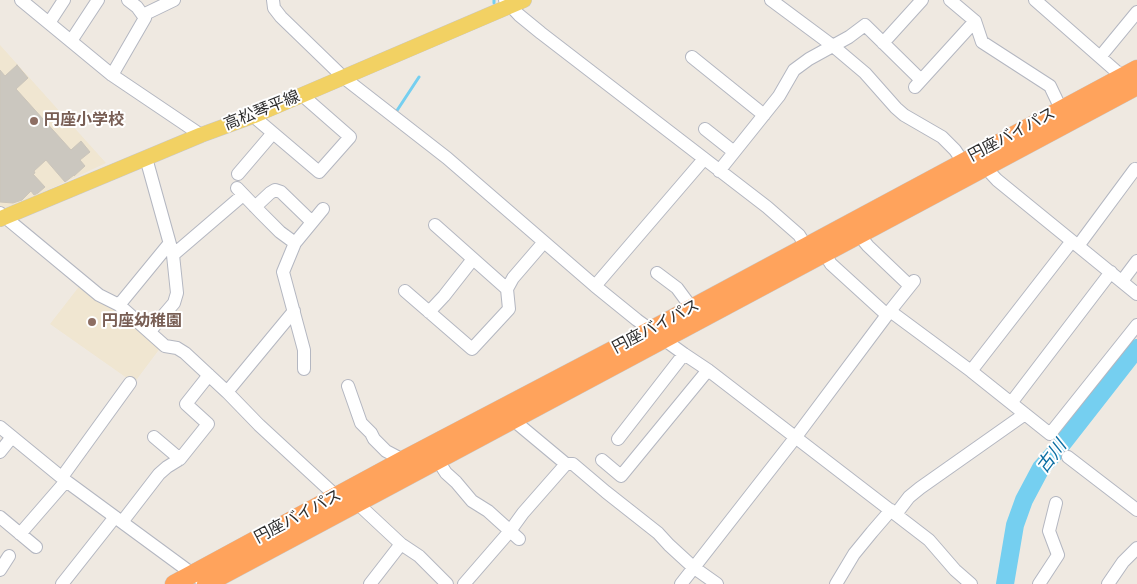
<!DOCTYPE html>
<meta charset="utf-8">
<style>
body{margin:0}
canvas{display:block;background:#efe9e1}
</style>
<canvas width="1137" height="584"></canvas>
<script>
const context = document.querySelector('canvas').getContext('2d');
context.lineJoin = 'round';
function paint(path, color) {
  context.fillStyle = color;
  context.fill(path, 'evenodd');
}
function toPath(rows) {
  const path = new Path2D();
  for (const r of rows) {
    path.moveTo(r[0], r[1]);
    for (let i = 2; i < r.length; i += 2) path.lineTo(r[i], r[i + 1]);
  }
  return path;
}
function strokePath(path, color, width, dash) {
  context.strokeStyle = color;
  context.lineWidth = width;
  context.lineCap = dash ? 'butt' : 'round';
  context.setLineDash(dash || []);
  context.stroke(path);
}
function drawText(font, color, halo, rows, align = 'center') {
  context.font = font + ' "Space Grotesk","Noto Sans JP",sans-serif';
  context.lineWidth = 4;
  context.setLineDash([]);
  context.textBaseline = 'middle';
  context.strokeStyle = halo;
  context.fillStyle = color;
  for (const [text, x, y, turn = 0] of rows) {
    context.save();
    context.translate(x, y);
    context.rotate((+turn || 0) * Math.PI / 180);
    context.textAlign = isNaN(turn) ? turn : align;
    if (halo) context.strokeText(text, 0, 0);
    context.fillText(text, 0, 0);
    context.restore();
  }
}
paint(toPath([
 [0,45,106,163,9,208,2,207,0,206],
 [81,284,118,307,161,347,134,383,50,324]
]), '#f0e6d1');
strokePath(toPath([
 [494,0,494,3],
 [396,112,419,77]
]), '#75cff0', 3);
strokePath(toPath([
 [1005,584,1015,525,1024,500,1041,468,1059,448,1137,348]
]), '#75cff0', 18);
const building = toPath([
 [17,65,28,78,16,89,71,150,81,141,90,152,80,160,85,166,74,176,74,175,65,182,46,160,34,171,35,173,33,174,45,187,38,193,34,195,31,191,22,200,13,203,0,202,0,70,5,76,17,65]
]);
paint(building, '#cbc7bf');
strokePath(building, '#cbc5ba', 1);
const minor = toPath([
 [21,0,112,75,201,135],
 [273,0,274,8,281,17,343,77,447,158,595,286,637,320,684,354,708,370,929,540,955,570,971,584],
 [505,0,519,15,541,33,767,207,799,235,806,246],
 [771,0,833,46,865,73,896,108,904,115,942,137,955,150,963,162],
 [950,0,975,21,982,42,1050,86,1061,109],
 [1035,0,1117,72,1127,74,1128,77],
 [143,15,174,0],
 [49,23,64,0],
 [71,41,98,0],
 [883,43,922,0],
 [692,57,764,115],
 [1100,57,1137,12],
 [112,75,145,18,137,7,128,0],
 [915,87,975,21],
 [253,116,319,172,350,137,302,95],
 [705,129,734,152],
 [146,158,173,255,177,293,174,303,150,331],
 [985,167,997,180,1137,294],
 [719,171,779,96,794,70,809,59,849,37,865,25,921,80],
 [238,174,273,133],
 [237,188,261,213,280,232,295,243],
 [255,207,270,193,275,190,281,192,312,222],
 [0,213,99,295,119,305,165,346,177,348,185,353,227,392,259,425,336,496],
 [435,225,507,289],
 [859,235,868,246,910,286],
 [1078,246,1135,169,1137,170],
 [824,253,831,264,887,315,890,311,971,371,1050,434,1137,325],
 [173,255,243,195],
 [657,273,677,288,691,307],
 [1122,281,1137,261],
 [595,286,704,159],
 [405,291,472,349,509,309,507,289,513,278,544,242],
 [119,305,169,244],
 [890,311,914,281],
 [429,312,444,296,473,259],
 [304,369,304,350,283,272,295,243,323,209],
 [971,371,1072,241],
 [348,386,361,423,371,433,374,439,386,451,403,460],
 [227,392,294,311],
 [1011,403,1111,272],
 [512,419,566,464,573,464,606,492,658,533,669,545,693,567,717,584],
 [0,427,66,481,198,578],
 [154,437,180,459],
 [618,439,684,354],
 [0,452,12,437],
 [1068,457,1137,510],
 [437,459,446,473,456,482,472,501,488,511,519,539],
 [602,460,621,476,708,370],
 [62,477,130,383],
 [357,503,401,544,419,556,447,584],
 [896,514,909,497,920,488,1025,414],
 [0,517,36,547],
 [122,522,159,474,167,467,180,459,208,424,186,404,209,375],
 [20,534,66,481],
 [0,570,9,556],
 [62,584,115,517],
 [370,584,401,544],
 [464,584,510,531,523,513,566,464],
 [681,584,795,438,887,315],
 [836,584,854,554,872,532,891,510],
 [1039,584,1058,555,1049,531,1056,503],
 [1108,584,1123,562,1137,548]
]);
const major = toPath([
 [0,219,201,135,253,116,524,0]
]);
const highway = toPath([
 [174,584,403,460,651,330,1137,69],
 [206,584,1137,86]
]);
strokePath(minor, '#b4b7c1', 14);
strokePath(major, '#c9c9c9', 16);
strokePath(highway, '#c9c9c9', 19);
strokePath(minor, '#fff', 12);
strokePath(major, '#f2d163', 15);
strokePath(highway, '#ffa35c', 18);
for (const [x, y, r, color] of [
 [34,121,5,"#8d6e63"],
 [92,322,5,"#8d6e63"]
]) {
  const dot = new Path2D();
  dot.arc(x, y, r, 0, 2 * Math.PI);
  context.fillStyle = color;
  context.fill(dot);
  strokePath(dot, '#fff', 2);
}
drawText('16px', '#2e2e2e', '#fff', [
 ["高松琴平線",262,111,-22],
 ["円座バイパス",1012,135,-28],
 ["円座バイパス",656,327,-28],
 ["円座バイパス",298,517,-28]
]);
drawText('bold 16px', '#785e54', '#fff', [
 ["円座小学校",44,121],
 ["円座幼稚園",102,322]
], 'left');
drawText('italic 18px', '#0d6fa3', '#fff', [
 ["古川",1052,457,-53]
]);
</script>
